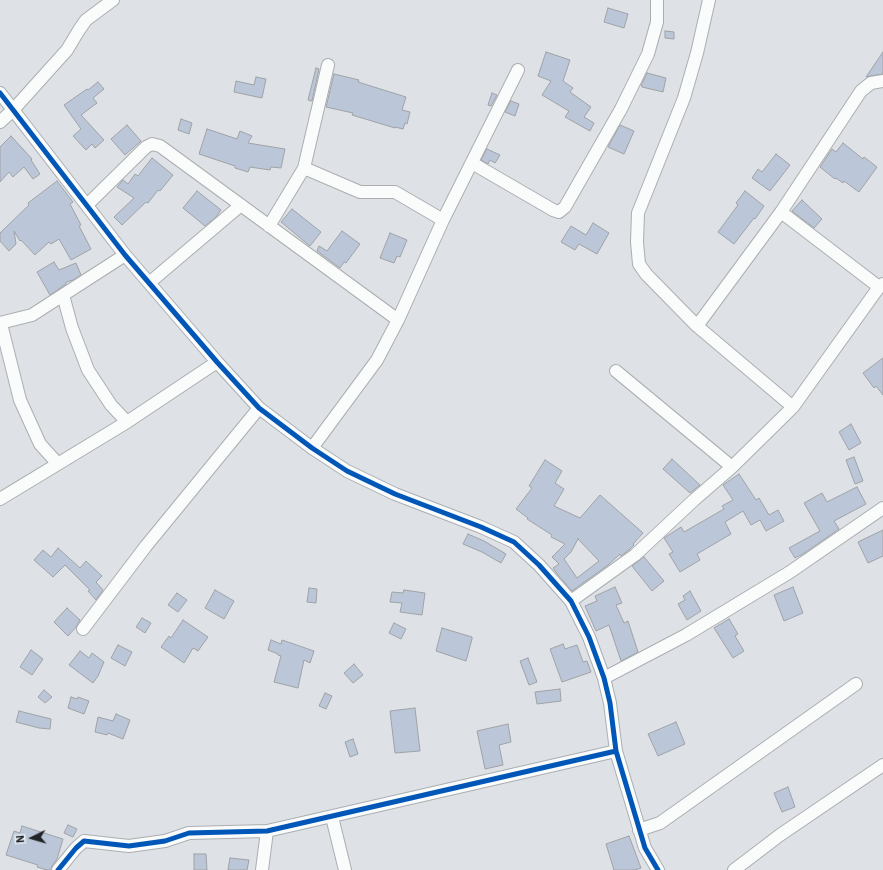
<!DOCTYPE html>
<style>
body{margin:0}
#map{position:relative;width:883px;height:870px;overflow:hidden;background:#dee2e6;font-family:"IBM Plex Sans",sans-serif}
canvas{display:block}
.north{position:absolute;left:12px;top:818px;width:40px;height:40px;-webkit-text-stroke:3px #e8eef7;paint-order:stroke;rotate:265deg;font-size:11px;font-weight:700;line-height:16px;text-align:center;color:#222427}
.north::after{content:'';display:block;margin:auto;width:14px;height:18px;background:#222427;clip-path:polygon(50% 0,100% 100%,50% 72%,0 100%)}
</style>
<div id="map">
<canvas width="883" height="870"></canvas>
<div class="north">N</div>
</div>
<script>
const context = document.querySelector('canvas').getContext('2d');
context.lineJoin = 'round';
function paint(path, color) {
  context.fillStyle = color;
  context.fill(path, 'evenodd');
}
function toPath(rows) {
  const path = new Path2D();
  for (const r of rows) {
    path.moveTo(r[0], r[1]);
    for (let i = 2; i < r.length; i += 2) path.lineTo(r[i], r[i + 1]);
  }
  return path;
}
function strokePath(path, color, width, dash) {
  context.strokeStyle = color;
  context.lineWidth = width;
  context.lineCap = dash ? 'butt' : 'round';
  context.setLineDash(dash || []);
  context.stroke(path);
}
const building = toPath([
 [608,8,628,14,624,28,604,22,608,8],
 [665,31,674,32,674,39,665,38,665,31],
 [546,52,570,60,563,81,573,88,570,92,591,107,584,117,594,123,590,131,565,117,569,111,542,95,551,81,538,76,546,52],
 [883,52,883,74,870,76,866,77,883,52],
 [316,68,319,69,312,101,308,100,316,68],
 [647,73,666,78,663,92,642,87,642,86,641,86,647,73],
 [334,74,359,80,358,82,406,97,402,110,410,112,407,124,405,123,403,129,395,127,395,128,352,115,353,113,326,107,334,74],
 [256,77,266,79,262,98,234,92,236,81,254,85,256,77],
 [98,82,104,89,93,98,97,103,81,115,104,140,95,148,92,144,86,150,73,136,81,129,64,105,87,89,88,90,98,82],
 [492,93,497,95,491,106,488,105,492,93],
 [511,101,519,104,515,116,505,112,511,101],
 [181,119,192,123,189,134,178,130,181,119],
 [127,125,141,141,125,155,111,139,127,125],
 [620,125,634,131,624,154,608,147,620,125],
 [207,129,237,139,240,131,252,136,248,143,285,149,281,168,271,167,270,170,250,167,248,172,235,168,235,166,199,154,207,129],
 [11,136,32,159,31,160,40,174,33,179,24,167,13,177,9,172,0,182,0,147,11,136],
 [843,143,863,159,864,157,877,167,859,192,844,181,843,183,836,178,835,179,820,167,832,149,836,152,843,143],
 [487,149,500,155,495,163,490,160,488,164,481,160,487,149],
 [776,154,790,165,770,191,752,178,758,169,762,172,776,154],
 [152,158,173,175,160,191,158,190,148,203,146,202,122,225,114,217,134,198,117,187,123,180,128,184,135,174,138,176,152,158],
 [57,181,73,202,70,204,81,225,79,226,91,249,71,260,59,239,51,244,49,242,35,255,21,240,20,241,14,231,16,244,9,251,0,241,0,233,29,205,28,203,57,181],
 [197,191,221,210,216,217,205,226,183,208,197,191],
 [745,191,764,206,755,219,754,218,734,244,718,232,738,205,736,203,745,191],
 [802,200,822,219,814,228,792,211,802,200],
 [292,209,321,232,310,246,281,222,292,209],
 [593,223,609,233,597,254,579,244,575,250,561,242,571,226,586,235,593,223],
 [342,231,360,244,346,263,344,262,340,268,317,251,319,246,327,251,342,231],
 [390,233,407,240,400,257,397,256,394,263,380,258,390,233],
 [54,262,59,270,76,263,81,275,73,280,66,282,66,284,50,295,37,272,54,262],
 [883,358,883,395,876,386,874,388,863,373,883,358],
 [851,424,861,443,849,450,839,432,851,424],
 [854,457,863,481,855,484,846,460,854,457],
 [672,459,700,485,690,493,663,469,672,459],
 [545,460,562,471,555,483,564,489,554,506,580,518,600,495,643,533,633,544,634,545,630,549,621,556,620,554,608,565,572,591,558,575,553,568,559,564,552,557,565,544,551,537,552,535,527,519,528,518,516,509,532,488,529,486,545,460],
 [578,539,599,561,577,578,564,559,571,552,578,539],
 [739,474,756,500,759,498,769,515,778,510,784,521,766,531,760,520,751,525,743,511,725,522,731,534,697,554,700,560,680,572,669,554,673,552,664,538,681,527,684,532,724,509,722,506,733,500,723,485,739,474],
 [857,487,866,504,834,521,839,529,803,554,795,558,789,548,820,531,804,503,822,493,827,502,857,487],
 [883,530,883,556,868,563,858,542,883,530],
 [468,534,484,541,506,554,501,563,482,552,463,544,468,534],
 [58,548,80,568,86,561,102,576,96,582,103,590,96,600,88,591,90,590,65,565,53,577,34,560,43,550,51,557,58,548],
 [644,557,664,581,652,591,632,566,644,557],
 [615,587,622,603,616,605,624,623,628,621,638,652,621,661,609,625,596,631,585,606,597,601,595,596,615,587],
 [793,587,803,613,784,621,774,595,793,587],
 [309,588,317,589,316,603,307,602,309,588],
 [215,590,234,601,224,619,205,608,215,590],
 [404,590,425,593,422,615,400,612,402,603,390,602,392,592,403,593,404,590],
 [690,591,701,611,687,620,678,604,685,600,683,596,690,591],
 [177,593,187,600,178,612,168,605,177,593],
 [67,608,80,620,76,627,68,636,54,622,67,608],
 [142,618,151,623,145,633,136,627,142,618],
 [729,619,738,634,735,636,744,651,733,658,714,628,729,619],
 [183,620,208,637,198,651,193,648,184,663,161,647,169,636,171,638,183,620],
 [394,623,406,629,401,639,389,633,394,623],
 [442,628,472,637,472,639,466,661,436,651,442,628],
 [271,640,281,644,282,640,314,651,310,663,304,660,298,688,274,682,281,656,278,655,278,654,268,650,271,640],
 [563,644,565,649,577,645,583,662,587,661,591,672,562,682,550,649,563,644],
 [118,645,132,652,125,666,111,658,118,645],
 [31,650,43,659,32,675,20,667,31,650],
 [80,651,89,658,92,653,104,662,98,676,93,683,69,665,80,651],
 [528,658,537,682,529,685,520,661,528,658],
 [354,664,363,675,353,683,344,673,354,664],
 [560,689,561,701,537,704,535,692,560,689],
 [44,690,52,697,45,703,38,697,44,690],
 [325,693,332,696,326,709,319,706,325,693],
 [71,697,77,699,78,697,89,701,84,714,68,708,71,697],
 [415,708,420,751,395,753,390,711,415,708],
 [19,711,51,719,50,729,39,728,16,722,19,711],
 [116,714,130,720,123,739,108,733,107,735,95,732,98,717,113,721,116,714],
 [676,722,685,744,658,756,648,734,676,722],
 [508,724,511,742,499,745,503,765,485,769,477,731,508,724],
 [353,739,358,754,350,757,345,742,353,739],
 [788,787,795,807,782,812,774,793,788,787],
 [68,825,77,829,73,837,64,833,68,825],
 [22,826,63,839,57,859,52,866,51,870,47,870,37,867,38,865,6,855,14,831,20,833,22,826],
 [629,836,641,868,635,870,614,870,606,844,629,836],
 [194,854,206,854,207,870,194,870,194,854],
 [230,858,249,860,247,870,228,870,230,858]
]);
paint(building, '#bbc7d8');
strokePath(building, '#9fa2a5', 1);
const minor = toPath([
 [709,0,697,53,684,98,638,213,637,242,639,264,646,274,697,326,793,407],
 [0,93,125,255,217,362,259,408,312,448,347,471,395,494,481,527,514,542,539,565,571,601,589,637,604,678,610,703,616,751,645,848,658,870],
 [0,122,13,110,67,50,79,30,86,20,113,0],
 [472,163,553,210,559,212,565,207,621,109,648,54,657,22,657,0],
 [304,168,360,192,395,192,443,220],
 [87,205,146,147,152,144,160,146,398,320],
 [781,212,879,287],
 [269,226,304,168,328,65],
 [149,283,241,205],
 [63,295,72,328,88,370,111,405,127,422],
 [0,323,32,315,125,255],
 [1,324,20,400,40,444,58,464],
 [697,326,781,212,861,91,871,83,883,81],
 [616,371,732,467],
 [312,448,377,360,398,320,443,220,518,70],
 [0,499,127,422,217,362],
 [571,601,635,555,694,500,732,467,793,407,879,287,883,284],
 [83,629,146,546,259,408],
 [604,678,686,635,790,572,883,508],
 [332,817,345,870],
 [639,830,660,823,856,684],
 [58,870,76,848,84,841,129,846,165,841,189,833,267,831,616,751],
 [262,870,267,831],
 [734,870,780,835,883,765]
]);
strokePath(minor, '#abaeb1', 14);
strokePath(minor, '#fafbfb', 12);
strokePath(toPath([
 [0,93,125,255,217,362,259,408,312,448,347,471,395,494,481,527,514,542,539,565,571,601,589,637,604,678,610,703,616,751,645,848,658,870],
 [58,870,76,848,84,841,129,846,165,841,189,833,267,831,616,751]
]), '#0057b8', 5);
</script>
